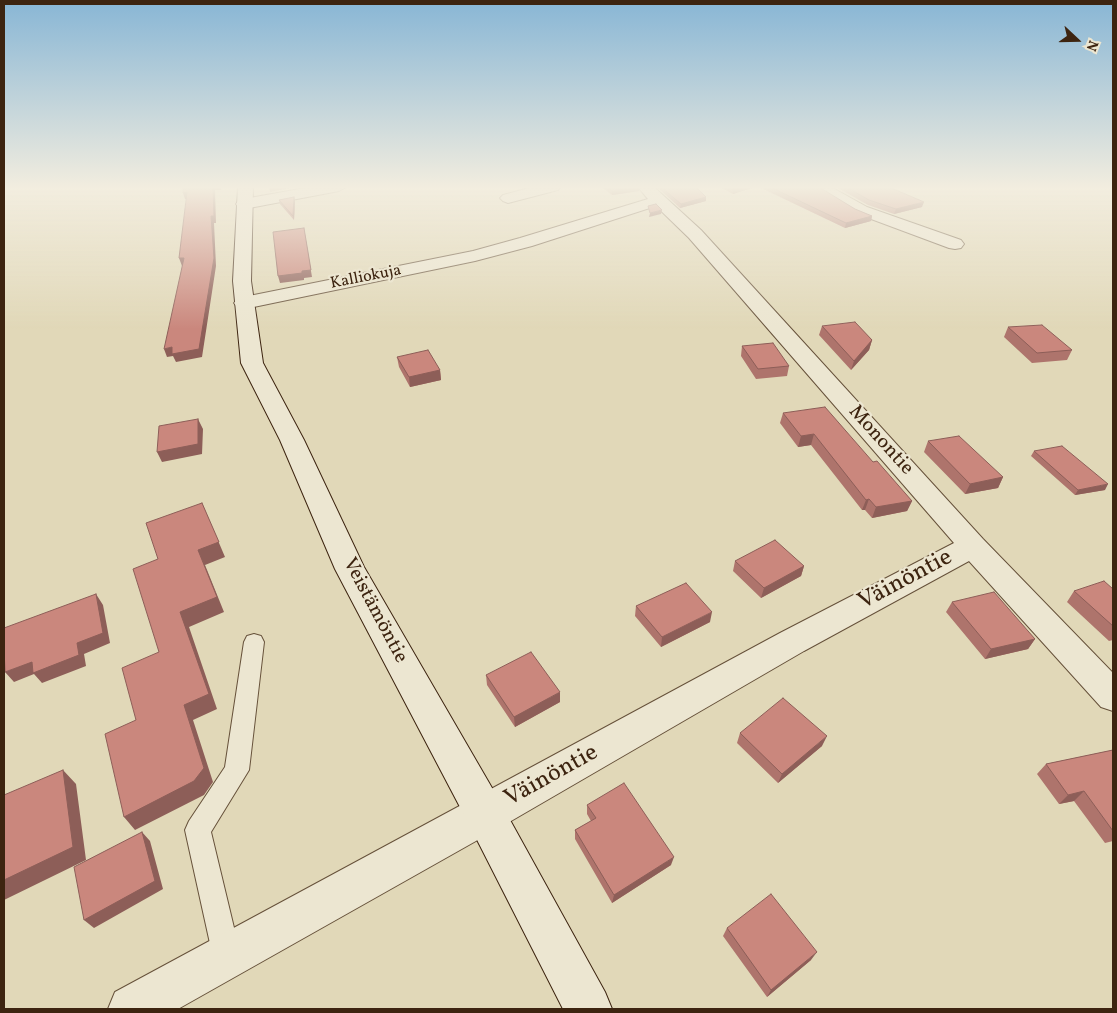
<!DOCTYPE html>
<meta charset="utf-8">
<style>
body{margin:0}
#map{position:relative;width:1117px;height:1013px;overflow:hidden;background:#e1d8b8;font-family:Vollkorn,serif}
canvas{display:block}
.frame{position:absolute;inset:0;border:5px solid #3d2410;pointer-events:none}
.north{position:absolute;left:1052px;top:15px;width:50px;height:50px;-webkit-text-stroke:4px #ece6d1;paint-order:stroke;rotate:111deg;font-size:14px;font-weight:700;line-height:20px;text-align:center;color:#3d2410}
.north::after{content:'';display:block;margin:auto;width:18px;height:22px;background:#3d2410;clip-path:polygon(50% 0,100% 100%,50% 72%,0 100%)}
</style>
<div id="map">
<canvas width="1117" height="1013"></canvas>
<div class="frame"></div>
<div class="north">N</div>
</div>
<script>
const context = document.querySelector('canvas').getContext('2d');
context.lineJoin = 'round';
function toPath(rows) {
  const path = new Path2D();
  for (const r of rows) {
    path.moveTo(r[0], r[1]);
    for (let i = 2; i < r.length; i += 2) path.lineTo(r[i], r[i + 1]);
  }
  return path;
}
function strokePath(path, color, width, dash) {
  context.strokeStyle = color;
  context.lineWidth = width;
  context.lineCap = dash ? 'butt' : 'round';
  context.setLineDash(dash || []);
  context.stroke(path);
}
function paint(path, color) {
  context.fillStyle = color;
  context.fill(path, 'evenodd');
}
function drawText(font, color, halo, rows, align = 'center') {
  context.font = font + ' Vollkorn,serif';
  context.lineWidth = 4.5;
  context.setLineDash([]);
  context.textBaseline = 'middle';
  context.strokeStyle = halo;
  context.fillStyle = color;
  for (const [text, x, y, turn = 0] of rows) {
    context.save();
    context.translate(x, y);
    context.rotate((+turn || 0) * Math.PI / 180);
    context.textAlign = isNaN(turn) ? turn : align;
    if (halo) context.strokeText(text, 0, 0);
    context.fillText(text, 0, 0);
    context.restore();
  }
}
const lane = toPath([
 [254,634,261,636,264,642,249,770,211,832,241,957,237,967,227,971,217,967,213,957,185,830,189,821,225,767,244,642,247,636,254,634]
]);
const street = toPath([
 [311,187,346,187,339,191,244,209,238,207,236,204,238,201,244,199,311,187],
 [533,187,560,187,558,190,508,203,503,201,500,198,503,195,533,187],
 [638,187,654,187,701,230,983,539,1113,673,1113,711,1101,707,969,561,804,651,499,828,178,1009,108,1009,115,992,780,633,954,543,689,238,656,206,532,246,475,261,244,309,237,307,234,303,237,299,244,297,473,251,520,238,648,199,638,187],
 [812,187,831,187,867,207,961,240,964,244,961,248,955,249,949,248,855,213,812,187]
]);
const secondary = toPath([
 [238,187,253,187,251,281,263,363,304,440,364,567,499,800,605,992,612,1009,563,1009,471,828,335,569,280,440,241,363,233,281,238,187]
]);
strokePath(lane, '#66513a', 2);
strokePath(street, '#66513a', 2);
strokePath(secondary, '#3d2410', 2);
paint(lane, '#ece6d1');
paint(street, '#ece6d1');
paint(secondary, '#ece6d1');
paint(toPath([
 [602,187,639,187,639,191,612,195],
 [657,187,696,187,706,197,706,201,680,208],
 [720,187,755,187,733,194],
 [759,187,818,187,855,209,872,216,871,221,845,228],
 [836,187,889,187,922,207,894,214,868,205],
 [294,197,295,201,294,220,280,204,279,200],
 [822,326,872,340,869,350,851,370,819,335],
 [1008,327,1072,350,1067,360,1032,363,1004,337],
 [742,346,789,366,787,376,756,379,741,356],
 [397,357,440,370,441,380,410,387,399,367],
 [783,413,873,462,912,501,907,511,872,518,865,510,862,510,811,445,798,447,780,423],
 [928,441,1003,477,998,488,965,494,924,452],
 [1034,451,1105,490,1075,495,1031,456],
 [735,561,804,566,801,576,761,598,733,571],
 [1113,589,1113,640,1109,641,1067,602,1074,591],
 [952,602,1035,639,1028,649,985,659,946,612],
 [636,606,710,622,661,647,635,616],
 [486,675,560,702,515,727,487,685],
 [740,733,822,746,778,783,737,743],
 [1113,750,1113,841,1105,843,1074,801,1059,804,1037,774,1046,764],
 [587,805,671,865,612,903,575,839,575,830,591,821,587,814],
 [727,928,811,960,767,997,723,936]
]), '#ae746c');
paint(toPath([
 [213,187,221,187,221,190,215,190,216,223,214,223,216,266,202,357,176,362,173,356,167,357,164,349,172,347,211,216],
 [269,187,295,187,270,192],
 [636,187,639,187,639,191,612,195,612,191],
 [738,187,755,187,733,194,733,189],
 [187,192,189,199,185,199,183,193],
 [294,197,295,201,294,220,293,216],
 [706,197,706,201,680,208,681,204],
 [924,202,922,207,894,214,896,209],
 [662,210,661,214,649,217,650,213],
 [872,216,871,221,845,228,846,223],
 [304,228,312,277,304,278,304,280,280,283,278,276],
 [179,258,184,258,186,265,182,266],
 [872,340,869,350,851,370,854,361],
 [440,370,441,380,410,387,409,377],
 [198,419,203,429,202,454,162,462,157,452],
 [814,434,811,445,798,447,801,436],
 [1003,477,998,488,965,494,970,484],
 [1108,484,1105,490,1075,495,1078,490],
 [869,499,865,510,862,510,866,500],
 [912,501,907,511,872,518,876,507],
 [202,503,225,557,205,565,224,612,189,627,217,709,193,720,213,782,204,795,135,830,124,817,184,705,180,612,198,550],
 [804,566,801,576,761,598,764,588],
 [96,594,103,605,110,643,84,654,86,666,42,683,34,674,14,682,5,672,77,643],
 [712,612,710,622,661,647,662,637],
 [1035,639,1028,649,985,659,991,649],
 [560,692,560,702,515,727,514,717],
 [827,736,822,746,778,783,782,774],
 [63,770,76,784,86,860,4,900,4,880],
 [1084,791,1074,801,1059,804,1068,795],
 [142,832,150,841,163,889,94,928,84,920],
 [674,857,671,865,612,903,614,895],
 [817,952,811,960,767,997,771,990]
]), '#8d5e58');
const building = toPath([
 [183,187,213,187,214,216,211,216,214,258,199,349,172,354,172,347,164,349,184,258,179,258,187,192,183,193,183,187],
 [607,187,636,187,612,191,607,187],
 [661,187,696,187,706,197,681,204,661,187],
 [770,187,819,187,855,209,872,216,846,223,770,187],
 [846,187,889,187,924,202,896,209,869,200,846,187],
 [294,197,293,216,279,200,294,197],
 [656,204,662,210,650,213,648,206,656,204],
 [304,228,311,270,302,271,302,273,278,276,273,232,304,228],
 [855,322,872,340,854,361,822,326,855,322],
 [1042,325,1072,350,1037,353,1008,327,1042,325],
 [773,343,789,366,758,369,742,346,773,343],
 [428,350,440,370,409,377,397,357,428,350],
 [825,407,873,462,877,461,912,501,876,507,869,499,866,500,814,434,801,436,783,413,825,407],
 [198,419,198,444,157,452,159,426,198,419],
 [959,436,1003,477,970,484,928,441,959,436],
 [1062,446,1108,484,1078,490,1034,451,1062,446],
 [202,503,219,542,198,550,217,597,180,612,209,694,184,705,204,768,194,781,124,817,105,734,136,720,122,668,159,652,133,569,158,559,146,523,202,503],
 [775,540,804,566,764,588,735,561,775,540],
 [1104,581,1113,589,1113,626,1074,591,1104,581],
 [686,583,712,612,662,637,636,606,686,583],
 [994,592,1035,639,991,649,952,602,994,592],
 [96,594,103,633,77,643,79,655,33,673,32,662,5,672,4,648,4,628,96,594],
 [531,652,560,692,514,717,486,675,531,652],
 [783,698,827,736,782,774,740,733,783,698],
 [1113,750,1113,831,1084,791,1068,795,1046,764,1113,750],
 [63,770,73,847,4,880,4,795,63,770],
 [624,783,674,857,614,895,575,830,596,818,587,805,624,783],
 [142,832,155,881,84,920,74,867,142,832],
 [771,894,817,952,771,990,727,928,771,894]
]);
paint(building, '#ca877d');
strokePath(building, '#8d5e58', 1);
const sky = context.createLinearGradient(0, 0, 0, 329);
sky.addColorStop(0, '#88b6d5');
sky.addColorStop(0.57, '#f2eddf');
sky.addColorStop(1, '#f2eddf00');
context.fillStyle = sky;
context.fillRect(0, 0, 1117, 329);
drawText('16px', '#3d2410', '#ece6d1', [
 ["Kalliokuja",366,278,-11]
]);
drawText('20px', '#3d2410', '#ece6d1', [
 ["Monontie",880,441,48],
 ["Veistämöntie",374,611,62]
]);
drawText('24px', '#3d2410', '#ece6d1', [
 ["Väinöntie",906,581,-28],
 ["Väinöntie",552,777,-29]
]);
</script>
